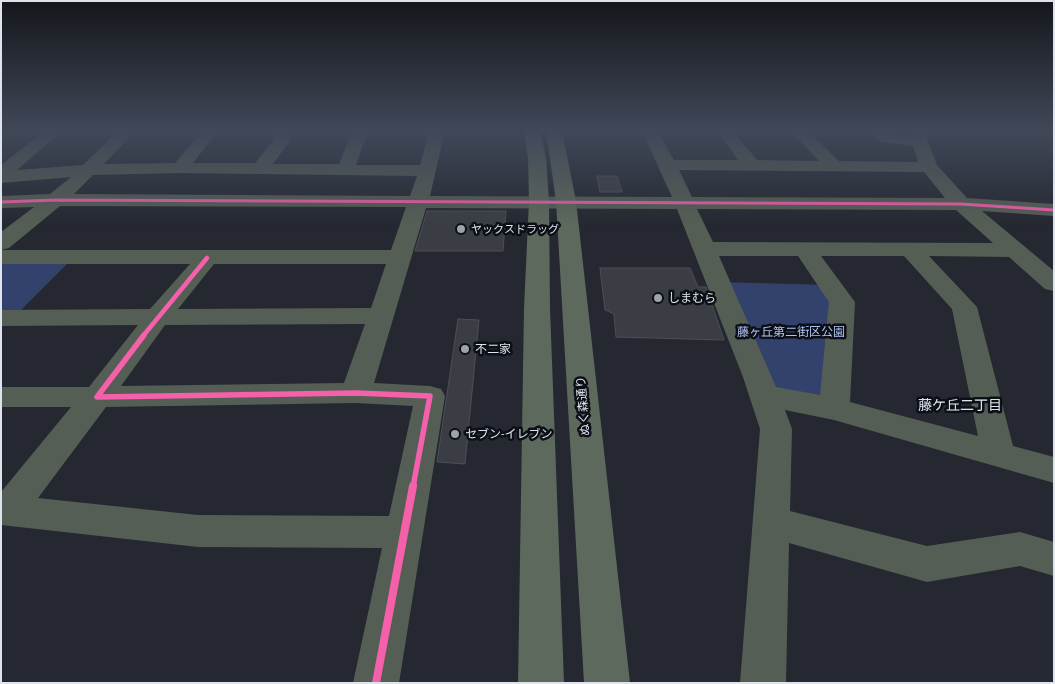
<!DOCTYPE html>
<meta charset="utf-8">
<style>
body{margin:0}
#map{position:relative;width:1055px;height:684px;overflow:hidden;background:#252830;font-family:Ubuntu,sans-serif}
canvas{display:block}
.frame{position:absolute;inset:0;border:2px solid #dfe3ed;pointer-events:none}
</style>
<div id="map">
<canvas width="1055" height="684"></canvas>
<div class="frame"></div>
</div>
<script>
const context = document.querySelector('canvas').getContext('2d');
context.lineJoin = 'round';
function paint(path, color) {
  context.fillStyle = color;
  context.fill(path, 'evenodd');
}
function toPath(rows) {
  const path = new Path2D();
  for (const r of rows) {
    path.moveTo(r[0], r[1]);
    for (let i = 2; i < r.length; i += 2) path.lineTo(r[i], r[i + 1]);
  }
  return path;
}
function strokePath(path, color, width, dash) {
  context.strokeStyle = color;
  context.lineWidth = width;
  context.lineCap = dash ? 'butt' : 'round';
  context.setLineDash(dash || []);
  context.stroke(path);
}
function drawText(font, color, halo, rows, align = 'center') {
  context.font = font + ' Ubuntu,"Noto Sans JP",sans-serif';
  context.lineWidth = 5;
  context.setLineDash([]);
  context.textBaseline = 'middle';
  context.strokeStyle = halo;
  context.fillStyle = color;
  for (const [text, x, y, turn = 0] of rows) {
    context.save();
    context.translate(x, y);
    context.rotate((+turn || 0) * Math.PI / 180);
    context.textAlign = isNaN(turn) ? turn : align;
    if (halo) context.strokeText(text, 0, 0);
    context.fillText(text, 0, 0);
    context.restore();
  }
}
paint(toPath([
 [1,262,69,262,19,312,1,311],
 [719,282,830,285,834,409,764,395]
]), '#32426d');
const building = toPath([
 [597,176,617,176,622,192,600,192,597,176],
 [427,211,506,211,503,251,415,251,427,211],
 [600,268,690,268,698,287,706,287,724,340,616,337,614,314,605,310,600,268],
 [458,319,479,320,465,464,437,462,458,319]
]);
paint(building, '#3b3d44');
strokePath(building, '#4d4f56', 1);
paint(toPath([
 [45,131,62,131,17,170,83,165,118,131,135,131,104,164,175,163,202,131,218,131,193,163,255,163,273,141,276,131,292,131,289,142,273,164,339,164,352,131,368,131,356,165,420,165,427,139,426,131,442,131,443,139,430,196,672,197,642,131,658,131,674,160,738,160,717,131,733,131,757,160,819,161,791,131,808,131,839,161,918,162,913,146,881,142,867,131,885,131,891,134,910,136,908,131,924,131,937,165,967,198,1054,204,1054,216,982,211,1054,271,1054,291,1045,289,1009,257,929,256,977,307,1013,446,1054,457,1054,483,834,420,785,410,792,429,790,511,927,546,1020,532,1054,542,1054,576,1020,566,927,582,789,543,786,683,740,683,760,429,743,377,677,209,426,208,374,383,430,386,441,389,445,396,399,683,353,683,382,548,198,547,1,525,1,492,71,407,1,407,1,387,89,387,138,325,1,326,1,310,150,309,190,264,1,264,1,250,391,250,406,207,60,206,9,248,1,250,1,232,34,207,1,208,1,196,50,194,71,177,1,183,1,165,45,131],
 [679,170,924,172,945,198,692,197,679,170],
 [180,173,417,176,410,196,74,194,93,175,180,173],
 [697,209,956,210,993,243,713,242,697,209],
 [719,256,798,256,829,302,820,395,776,387,719,256],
 [821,256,904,256,952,309,978,436,850,402,855,302,821,256],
 [214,264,386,264,371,308,178,309,214,264],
 [365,324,344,383,121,386,165,325,365,324],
 [356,403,413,406,389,516,198,515,38,498,106,407,356,403]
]), '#555e54');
paint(toPath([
 [524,131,540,131,546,158,549,201,550,308,564,683,518,683,524,308,529,201,528,158,524,131],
 [546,131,562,131,576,201,630,683,584,683,556,201,546,131]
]), '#5d695c');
strokePath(toPath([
 [1,202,56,200,961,204,1054,210]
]), '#f560ab', 3);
strokePath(toPath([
 [143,336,207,258]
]), '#f560ab', 4.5);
strokePath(toPath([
 [144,335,97,397,356,393,430,396,413,487]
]), '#f560ab', 5.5);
strokePath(toPath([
 [376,683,413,486]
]), '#f560ab', 8);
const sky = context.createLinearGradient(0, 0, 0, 226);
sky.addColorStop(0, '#14161a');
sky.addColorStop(0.58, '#404859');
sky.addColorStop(1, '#40485900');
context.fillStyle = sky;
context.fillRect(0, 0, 1055, 226);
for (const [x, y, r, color] of [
 [461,229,5,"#9ea2ab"],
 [658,298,5,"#9ea2ab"],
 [465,349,5,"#9ea2ab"],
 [455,434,5,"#9ea2ab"]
]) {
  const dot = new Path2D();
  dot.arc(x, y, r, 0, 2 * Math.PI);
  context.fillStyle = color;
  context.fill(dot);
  strokePath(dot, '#0c0f16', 2);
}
drawText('11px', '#dfe3ed', '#0c0f16', [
 ["ヤックスドラッグ",471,229]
], 'left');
drawText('12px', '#dfe3ed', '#0c0f16', [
 ["しまむら",668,298],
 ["不二家",475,349],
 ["セブン-イレブン",465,434]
], 'left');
drawText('12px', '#aec1f1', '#0c0f16', [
 ["藤ヶ丘第二街区公園",791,332]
]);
drawText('12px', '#dfe3ed', '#0c0f16', [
 ["ぬく森通り",583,406,-95]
]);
drawText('14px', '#dfe3ed', '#0c0f16', [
 ["藤ケ丘二丁目",960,405]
]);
</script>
